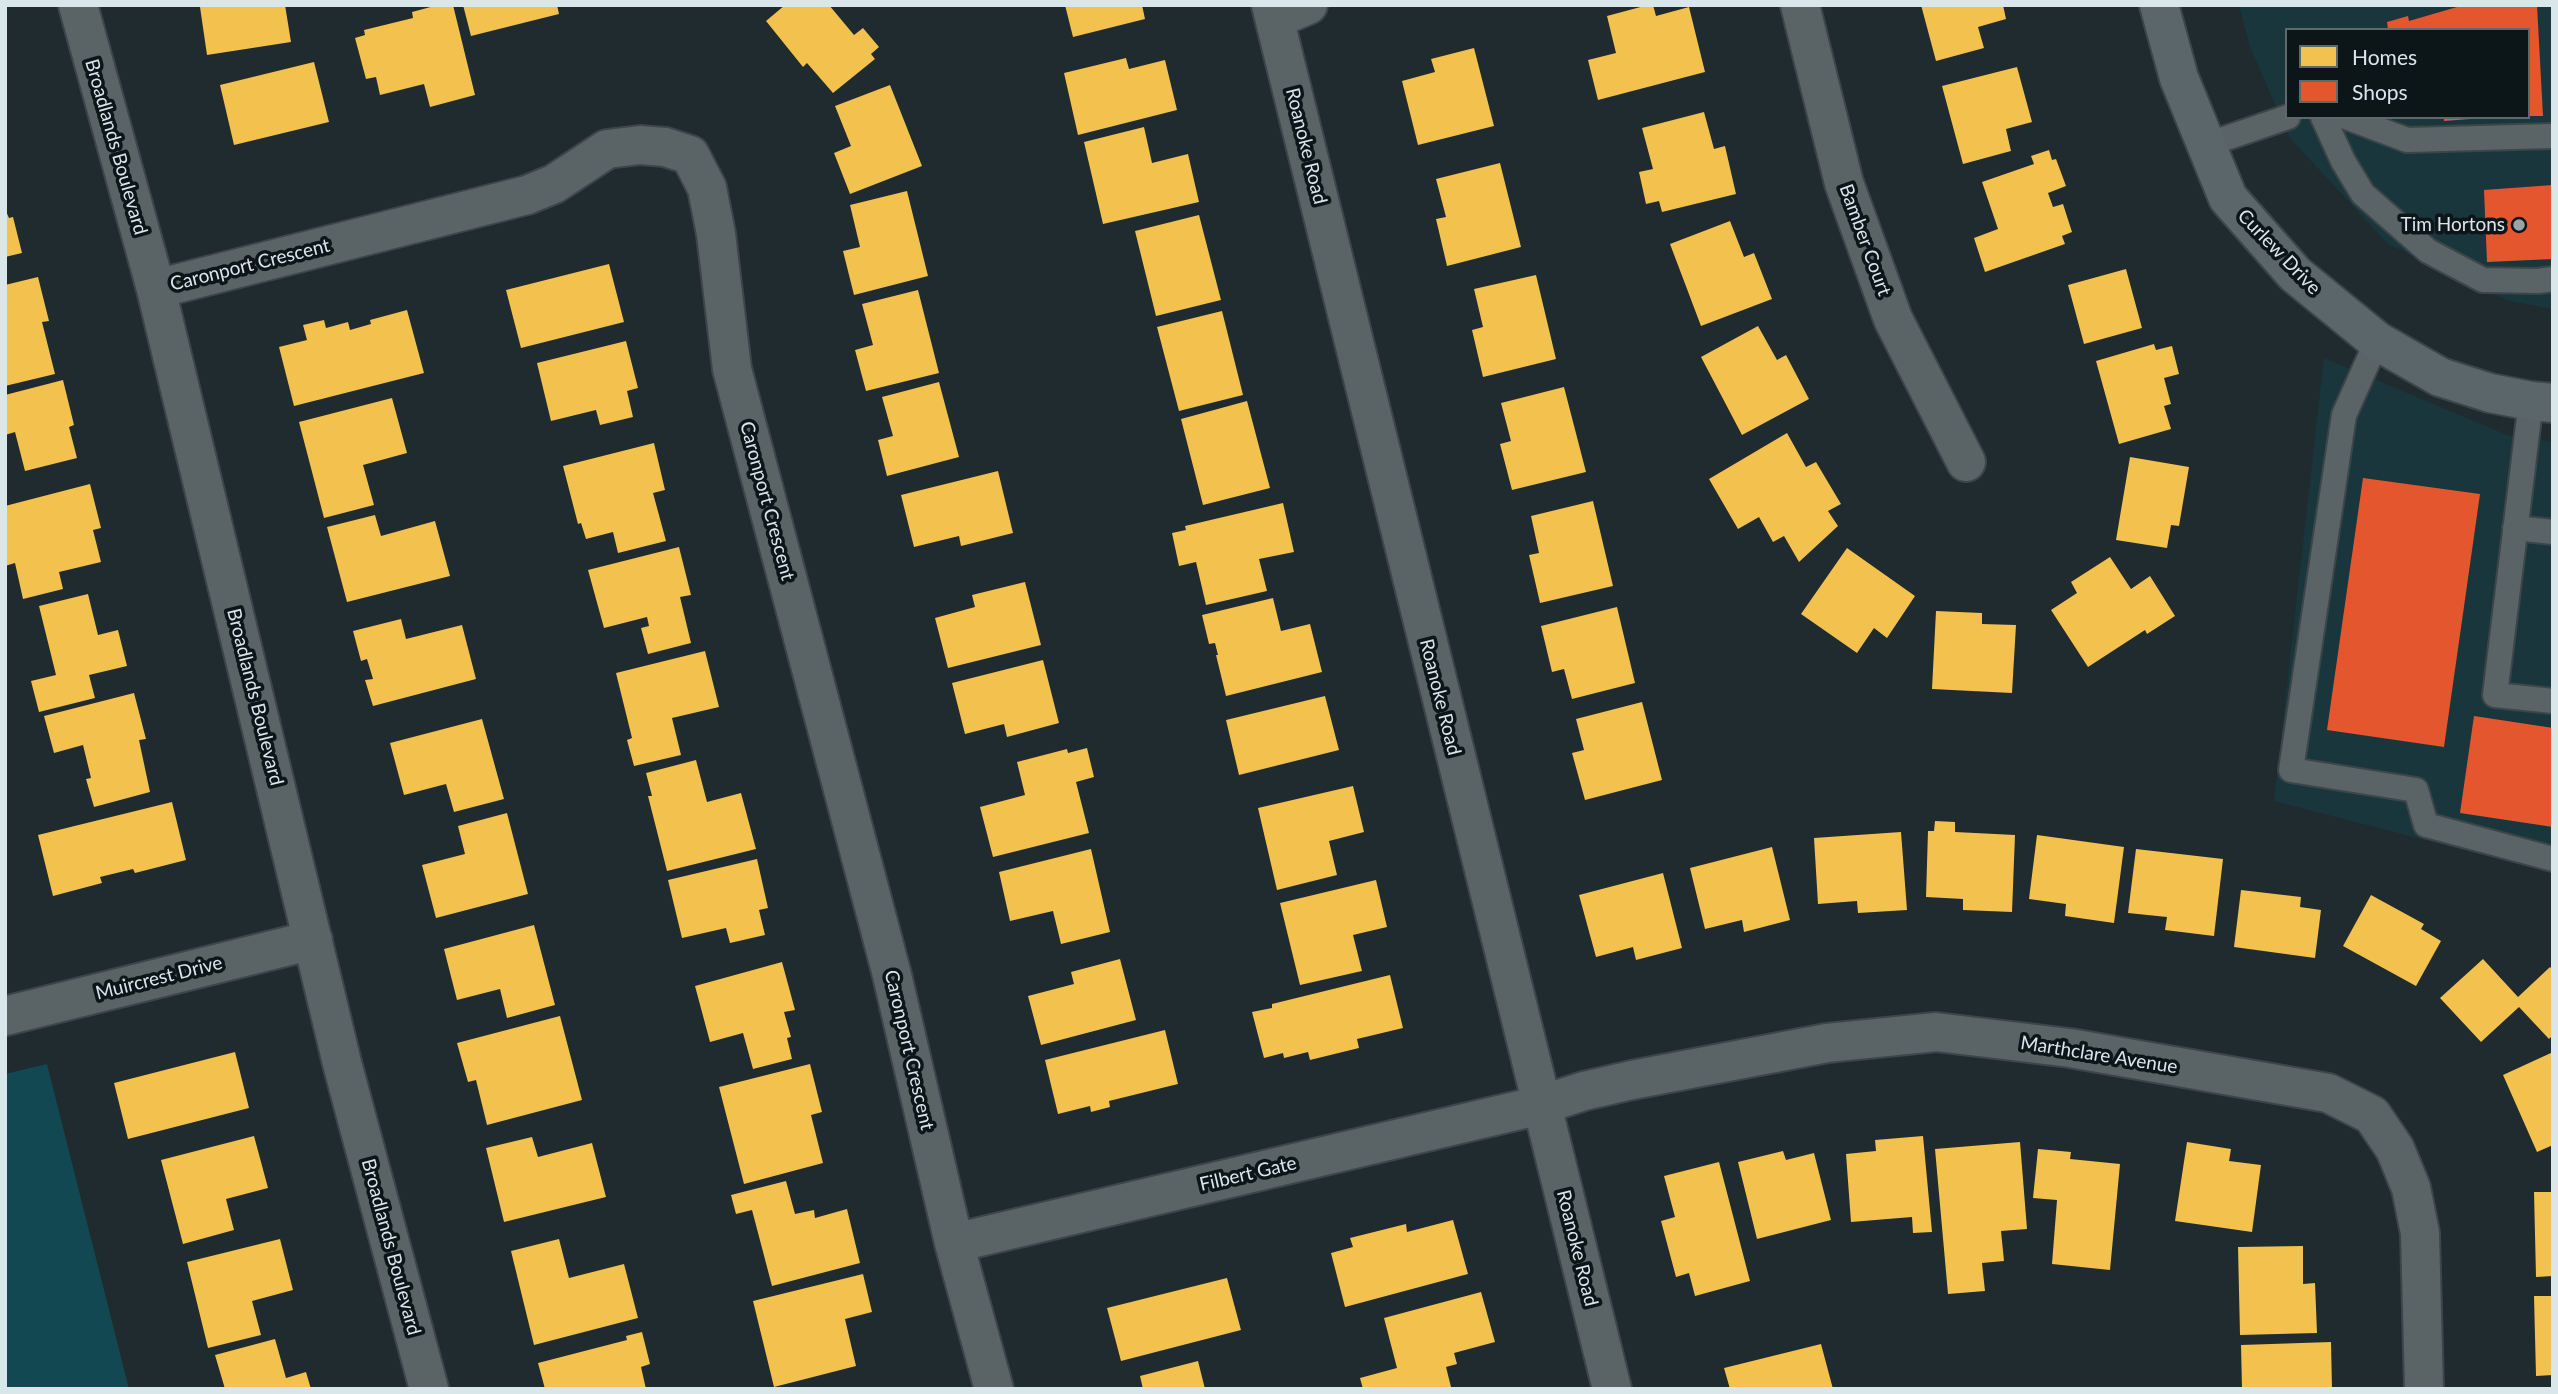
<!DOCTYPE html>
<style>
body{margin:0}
#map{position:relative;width:2558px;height:1394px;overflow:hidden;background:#1f2b2e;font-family:Lato,sans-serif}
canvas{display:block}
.frame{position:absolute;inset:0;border:7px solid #dae7ea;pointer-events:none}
.legend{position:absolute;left:2285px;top:28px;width:245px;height:91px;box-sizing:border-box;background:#0c1517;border:2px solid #5e696b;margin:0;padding:9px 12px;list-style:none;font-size:21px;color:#dae7ea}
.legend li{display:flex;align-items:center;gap:14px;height:35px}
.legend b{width:35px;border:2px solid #5e696b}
</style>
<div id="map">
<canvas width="2558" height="1394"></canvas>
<div class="frame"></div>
<ul class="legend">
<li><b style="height:19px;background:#f2c14e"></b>Homes</li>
<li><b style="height:19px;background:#e4572e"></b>Shops</li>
</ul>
</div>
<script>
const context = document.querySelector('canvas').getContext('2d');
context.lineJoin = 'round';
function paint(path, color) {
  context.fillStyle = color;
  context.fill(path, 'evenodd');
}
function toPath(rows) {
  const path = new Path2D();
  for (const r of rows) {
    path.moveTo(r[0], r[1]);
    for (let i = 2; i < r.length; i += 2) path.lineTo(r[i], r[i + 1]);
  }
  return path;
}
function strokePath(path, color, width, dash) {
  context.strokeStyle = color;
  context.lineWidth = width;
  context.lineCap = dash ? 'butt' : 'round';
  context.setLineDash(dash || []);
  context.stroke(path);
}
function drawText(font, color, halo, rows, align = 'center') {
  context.font = font + ' Lato,sans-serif';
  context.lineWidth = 7;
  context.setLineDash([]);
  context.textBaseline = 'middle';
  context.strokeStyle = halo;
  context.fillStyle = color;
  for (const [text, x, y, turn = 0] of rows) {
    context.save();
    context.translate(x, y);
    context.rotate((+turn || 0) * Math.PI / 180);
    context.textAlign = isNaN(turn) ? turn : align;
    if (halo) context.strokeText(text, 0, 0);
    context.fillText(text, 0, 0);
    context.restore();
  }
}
paint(toPath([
 [2239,5,2553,5,2553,309,2509,301,2388,244,2290,138,2250,47],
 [2287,30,2528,30,2528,117,2287,117],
 [2324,358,2507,435,2553,442,2553,873,2274,801]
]), '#1a363d');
paint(toPath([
 [47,1064,129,1389,5,1389,5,1074]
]), '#114852');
paint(toPath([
 [210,5,285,5,291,42,207,55,200,7],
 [438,5,453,5,475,95,430,107,424,84,380,95,376,77,366,79,355,38,365,35,364,30,413,18,412,12],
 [463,5,557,5,559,14,471,36],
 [785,5,829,5,854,35,863,28,879,47,871,54,875,59,833,93,807,63,803,67,766,21],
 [1065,5,1142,5,1145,19,1073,37],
 [1648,5,1653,5,1656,16,1689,7,1705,72,1598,100,1588,60,1616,53,1607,16],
 [1921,5,2003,5,2006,19,1978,27,1984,48,1936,61],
 [1474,48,1494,126,1418,145,1402,81,1435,72,1431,59],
 [1126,58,1129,69,1165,60,1177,110,1078,135,1064,73],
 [314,62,329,122,234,145,220,85],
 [2017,67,2032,122,2006,129,2011,151,1963,164,1942,86],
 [890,85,922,166,850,194,834,153,851,146,835,106],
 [1704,112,1714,149,1725,146,1736,194,1662,212,1659,201,1646,204,1639,172,1653,169,1642,128],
 [1144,127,1152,163,1188,154,1199,202,1103,224,1084,142],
 [2049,150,2052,160,2056,159,2066,186,2048,193,2053,207,2063,204,2072,232,2062,236,2065,244,1985,272,1974,238,1998,229,1982,182,2034,164,2031,156],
 [1500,163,1521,247,1447,266,1436,219,1446,217,1436,179],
 [907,191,928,276,854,295,843,251,860,247,850,205],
 [5,209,9,218,13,217,22,253,5,257],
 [1199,215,1221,300,1156,316,1135,231],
 [1730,221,1744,257,1754,253,1772,299,1701,326,1670,244],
 [609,264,624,322,521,348,506,290],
 [2126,269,2142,328,2084,344,2068,285],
 [1536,275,1556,359,1483,377,1472,330,1483,327,1474,289],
 [38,277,49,321,42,322,55,374,5,386,5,285],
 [918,290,939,373,866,391,855,350,873,345,862,304],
 [407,310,424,373,294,406,279,347,307,340,303,325,324,320,326,328,348,322,350,330,371,324,370,320],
 [1222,311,1243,395,1179,411,1157,327],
 [1758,326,1777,360,1786,355,1809,399,1742,435,1701,357],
 [626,341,638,388,627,391,633,417,600,425,596,410,551,421,537,363],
 [2154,344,2156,350,2172,346,2179,374,2164,378,2171,404,2164,406,2171,429,2119,444,2096,361],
 [63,380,74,425,69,427,77,458,25,471,15,432,5,435,5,395],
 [939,382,959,457,887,476,878,440,893,436,882,397],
 [1564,387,1586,472,1512,490,1500,444,1511,441,1501,403],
 [392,398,407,453,363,465,374,505,324,518,299,422],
 [1247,401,1270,488,1203,505,1181,419],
 [1787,433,1806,467,1816,462,1841,504,1828,511,1838,526,1799,562,1784,536,1773,542,1759,517,1738,529,1709,479],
 [654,443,665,490,653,493,666,541,618,553,613,532,586,539,581,523,578,524,563,466],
 [2130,457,2189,467,2179,526,2171,525,2167,548,2116,540],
 [998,471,1013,533,961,546,959,536,914,547,901,495],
 [90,484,101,528,93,530,101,562,59,572,63,589,23,599,15,563,5,566,5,506],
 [1593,501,1613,586,1540,603,1529,555,1539,553,1531,516],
 [1283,503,1294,552,1259,559,1267,591,1206,605,1196,562,1179,566,1172,533,1186,530,1185,526],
 [375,515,381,536,435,521,450,576,347,602,327,527],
 [679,547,691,595,680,597,691,643,648,654,641,628,649,626,647,617,604,628,588,570],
 [1847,548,1915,596,1887,638,1874,628,1857,653,1801,614],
 [2110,557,2131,589,2150,576,2175,616,2147,634,2145,630,2088,667,2051,610,2077,593,2071,582],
 [1025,582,1041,645,948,668,935,618,975,607,972,595],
 [88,594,98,635,118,630,127,666,89,675,95,698,39,712,31,681,56,675,39,606],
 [1273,598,1281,631,1310,624,1322,672,1226,696,1216,655,1218,655,1215,643,1209,644,1202,615],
 [1617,607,1635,683,1572,699,1564,669,1552,672,1541,626],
 [1936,611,1982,613,1982,624,2016,625,2012,693,1932,689],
 [401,619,406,639,462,625,476,679,373,706,365,680,373,679,367,659,361,661,353,631],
 [705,651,719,707,672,718,681,755,634,766,627,740,632,738,616,673],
 [1043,660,1059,723,1007,737,1004,724,965,734,952,683],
 [134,693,146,739,139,740,150,792,94,807,86,779,91,778,83,745,54,753,44,716],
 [1325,696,1339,750,1239,775,1226,720],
 [1642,702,1662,780,1585,800,1572,753,1584,750,1576,719],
 [482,719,504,799,454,812,446,784,404,795,390,743],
 [1087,748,1094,777,1076,782,1089,833,993,857,980,807,1025,795,1017,762,1067,749,1068,753],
 [696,760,707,802,741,793,756,849,667,871,648,796,652,796,646,773],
 [1353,786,1364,832,1329,841,1337,875,1277,890,1258,808],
 [172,802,186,860,135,873,133,869,100,877,102,883,53,896,38,835],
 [507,813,528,894,436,918,422,865,465,854,458,826],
 [1935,821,1955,822,1955,832,2015,835,2012,912,1963,910,1963,899,1926,897,1928,831,1934,831],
 [1901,832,1907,910,1858,913,1857,901,1818,904,1814,838],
 [2037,835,2124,847,2114,923,2065,916,2066,904,2029,899],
 [1772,847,1790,920,1744,932,1742,920,1705,929,1690,868],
 [1091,849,1110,932,1061,944,1053,911,1010,921,999,872],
 [2136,849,2223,859,2214,936,2165,930,2167,917,2128,913],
 [757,859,768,908,759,910,765,935,730,943,726,928,682,938,668,880],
 [1663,873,1682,948,1636,960,1633,947,1596,957,1579,895],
 [1376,880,1387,927,1353,935,1362,971,1300,985,1280,903],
 [2241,890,2301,897,2300,907,2321,910,2315,958,2234,947],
 [2371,895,2424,924,2421,929,2441,941,2416,986,2343,946],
 [534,925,555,1005,507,1018,500,989,457,1000,444,949],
 [1120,959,1136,1020,1041,1045,1028,996,1074,984,1071,972],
 [2483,959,2518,997,2550,967,2553,970,2553,1035,2549,1039,2519,1007,2481,1042,2440,998],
 [782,962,795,1010,784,1012,791,1037,787,1038,792,1059,753,1069,743,1033,710,1042,695,986],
 [1390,975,1403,1028,1357,1039,1359,1048,1310,1060,1308,1052,1284,1058,1283,1053,1264,1058,1252,1012,1272,1008,1272,1004],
 [560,1016,582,1100,487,1125,476,1080,468,1082,457,1043],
 [1165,1030,1178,1084,1109,1101,1110,1107,1091,1112,1090,1106,1058,1114,1045,1060],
 [235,1052,249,1108,128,1139,114,1083],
 [2553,1052,2553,1145,2537,1152,2503,1075],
 [810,1064,822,1112,811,1115,823,1163,744,1184,719,1087],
 [254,1136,268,1188,226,1199,234,1230,183,1244,161,1160],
 [1923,1136,1932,1232,1913,1233,1912,1217,1851,1222,1846,1154,1876,1151,1875,1140],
 [532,1137,538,1157,592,1143,606,1197,504,1222,486,1148],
 [2020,1142,2027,1229,2001,1231,2004,1261,1982,1263,1985,1291,1948,1294,1935,1149],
 [2187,1142,2231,1149,2229,1161,2261,1165,2252,1232,2175,1221],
 [2038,1149,2071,1152,2070,1159,2120,1164,2110,1270,2052,1264,2057,1200,2033,1198],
 [1783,1151,1786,1160,1814,1153,1831,1220,1757,1239,1738,1162],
 [1719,1162,1750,1281,1695,1296,1689,1273,1676,1277,1661,1221,1675,1217,1664,1176],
 [786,1181,795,1214,814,1210,815,1218,847,1209,860,1263,772,1286,752,1210,736,1214,731,1195],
 [2534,1192,2553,1192,2553,1276,2536,1277],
 [1453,1220,1468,1274,1345,1307,1331,1253,1353,1247,1350,1238,1406,1224,1407,1232],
 [280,1239,293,1290,252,1301,261,1335,208,1348,187,1262],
 [559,1239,569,1278,624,1264,638,1318,534,1345,511,1251],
 [2303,1246,2303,1284,2315,1283,2317,1333,2240,1335,2238,1247],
 [863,1274,872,1312,845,1319,856,1366,774,1387,753,1301],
 [1227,1278,1241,1330,1121,1361,1107,1308],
 [1481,1292,1495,1342,1454,1353,1457,1364,1446,1367,1451,1387,1363,1389,1360,1378,1397,1368,1384,1318],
 [2534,1296,2553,1296,2553,1375,2536,1376],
 [642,1332,650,1364,641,1367,646,1389,545,1389,538,1363,627,1340,626,1336],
 [275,1339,286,1378,306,1372,311,1389,225,1389,215,1355],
 [2331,1342,2332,1389,2242,1389,2241,1345],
 [1821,1344,1833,1389,1730,1389,1724,1368],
 [1198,1361,1205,1389,1143,1389,1140,1376]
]), '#f2c14e');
paint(toPath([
 [2464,5,2537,5,2543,116,2528,116,2528,30,2388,30,2387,22,2408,16,2409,21],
 [2444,117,2470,117,2470,119,2444,121],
 [2553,185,2553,259,2487,262,2484,190],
 [2363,478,2480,494,2444,747,2327,730],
 [2474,716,2553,728,2553,827,2460,813]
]), '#e4572e');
const lane = toPath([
 [2323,117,2343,161,2363,194,2428,251,2483,280,2538,281,2553,279],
 [2346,117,2407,140,2553,136],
 [2206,145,2288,117],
 [2377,341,2344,415,2291,770,2416,790,2426,825,2553,859],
 [2531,401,2495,695,2553,701],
 [2515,528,2553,532]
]);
const street = toPath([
 [78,5,156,289,342,1063,429,1389],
 [1271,5,1612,1389],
 [1800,5,1844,183,1893,319,1966,462],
 [1275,19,1308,5],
 [156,289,527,195,554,184,607,149,640,145,665,147,690,155,707,188,716,234,732,369,892,975,954,1243,994,1389],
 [5,1016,313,940],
 [954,1243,1541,1105,1584,1091,1632,1080,1827,1043,1936,1032,2070,1048,2328,1093,2372,1115,2395,1149,2411,1188,2420,1233,2424,1389]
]);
const secondary = toPath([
 [2159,5,2179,78,2228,198,2295,274,2377,341,2440,377,2490,393,2531,401,2553,403]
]);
strokePath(lane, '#3c4548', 28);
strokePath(street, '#3c4548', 42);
strokePath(secondary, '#3c4548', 42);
strokePath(lane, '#5a6365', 24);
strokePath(street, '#5a6365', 38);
strokePath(secondary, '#5a6669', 38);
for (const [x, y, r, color] of [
 [2519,225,7,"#99a5a8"]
]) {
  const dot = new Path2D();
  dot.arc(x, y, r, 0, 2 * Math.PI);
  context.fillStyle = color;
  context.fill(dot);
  strokePath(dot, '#0c1517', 2.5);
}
drawText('19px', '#dae7ea', '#0c1517', [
 ["Roanoke Road",1306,146,76],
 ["Broadlands Boulevard",116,147,74],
 ["Bamber Court",1865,240,70],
 ["Curlew Drive",2279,252,46],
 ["Caronport Crescent",250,265,-14],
 ["Caronport Crescent",767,501,75],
 ["Broadlands Boulevard",255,697,76],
 ["Roanoke Road",1440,697,76],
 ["Muircrest Drive",159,978,-14],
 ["Caronport Crescent",909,1050,77],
 ["Marthclare Avenue",2099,1055,9],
 ["Filbert Gate",1248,1174,-13],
 ["Broadlands Boulevard",391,1247,75],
 ["Roanoke Road",1577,1248,76]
]);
drawText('19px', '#dae7ea', '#0c1517', [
 ["Tim Hortons",2505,225]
], 'right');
</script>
